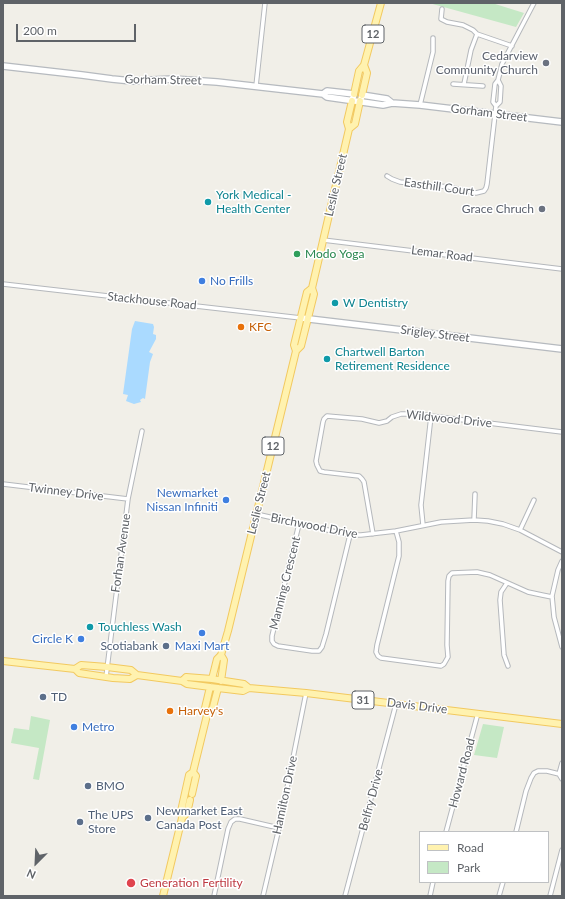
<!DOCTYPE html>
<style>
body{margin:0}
#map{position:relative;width:565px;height:899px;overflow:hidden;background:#f1efe8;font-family:Lato,sans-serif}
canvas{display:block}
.frame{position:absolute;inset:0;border:4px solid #5f6368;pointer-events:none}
.legend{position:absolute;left:419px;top:831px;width:130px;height:52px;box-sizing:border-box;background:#fff;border:1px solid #bfc1c3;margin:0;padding:5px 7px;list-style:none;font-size:12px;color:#5f6368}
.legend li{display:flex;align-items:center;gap:8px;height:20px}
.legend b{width:20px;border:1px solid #bfc1c3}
.north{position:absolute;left:16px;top:843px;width:40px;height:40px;-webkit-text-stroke:3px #fff;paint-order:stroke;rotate:204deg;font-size:11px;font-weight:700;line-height:16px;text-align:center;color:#5f6368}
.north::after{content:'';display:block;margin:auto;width:14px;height:18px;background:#5f6368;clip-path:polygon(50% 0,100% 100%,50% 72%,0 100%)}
.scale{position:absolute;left:16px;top:24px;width:120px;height:18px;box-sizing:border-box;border:2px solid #5f6368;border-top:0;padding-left:5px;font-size:12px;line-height:14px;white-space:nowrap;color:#5f6368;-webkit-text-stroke:3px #fff;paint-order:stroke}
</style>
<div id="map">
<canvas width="565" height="899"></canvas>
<div class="frame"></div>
<ul class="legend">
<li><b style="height:5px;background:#fff2af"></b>Road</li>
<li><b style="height:11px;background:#c5e8c5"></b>Park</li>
</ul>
<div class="north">N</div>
<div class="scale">200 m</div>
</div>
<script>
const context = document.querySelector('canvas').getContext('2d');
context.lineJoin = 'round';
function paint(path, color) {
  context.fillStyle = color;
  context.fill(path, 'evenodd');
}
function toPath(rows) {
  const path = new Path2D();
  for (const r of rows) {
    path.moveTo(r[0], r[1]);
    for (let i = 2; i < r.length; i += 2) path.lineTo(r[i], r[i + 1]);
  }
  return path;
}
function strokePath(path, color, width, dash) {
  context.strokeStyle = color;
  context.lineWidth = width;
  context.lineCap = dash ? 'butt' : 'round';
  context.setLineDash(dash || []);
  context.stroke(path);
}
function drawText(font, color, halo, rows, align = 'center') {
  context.font = font + ' Lato,sans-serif';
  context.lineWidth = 3;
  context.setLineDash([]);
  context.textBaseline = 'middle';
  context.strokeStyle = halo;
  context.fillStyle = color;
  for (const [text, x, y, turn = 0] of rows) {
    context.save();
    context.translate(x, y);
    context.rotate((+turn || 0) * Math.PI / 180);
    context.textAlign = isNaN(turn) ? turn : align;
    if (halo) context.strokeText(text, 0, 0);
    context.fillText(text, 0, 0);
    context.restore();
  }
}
paint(toPath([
 [429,3,492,3,524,13,516,27],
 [31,716,50,720,39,780,33,779,39,748,11,743,14,728,29,730],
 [483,724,504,727,497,758,474,755]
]), '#c5e8c5');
paint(toPath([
 [135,321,153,324,154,327,153,334,156,335,156,339,149,352,153,354,150,362,145,399,143,398,140,400,141,402,134,404,126,401,128,395,123,394,132,329]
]), '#aadaff');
const street = toPath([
 [442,9,441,19,447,22,463,25,473,30,477,34,512,46],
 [453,84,483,86],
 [464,84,471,50,477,34],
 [256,86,265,3],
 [420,105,433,52,433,38],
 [496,106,493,102,495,84,498,80,502,64,534,3],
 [387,176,392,179,400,182,449,187,476,193,484,191,486,188,487,184,496,106,500,102,501,86,498,80],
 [323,240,562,269],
 [3,284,301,318],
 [3,484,128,499],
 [256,514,350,535,361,535,396,531,441,522,474,520,488,521,503,524,520,530,562,552],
 [474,520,475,494],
 [299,524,272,636,272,641,274,644,278,646,312,651,319,651,322,647,326,634,350,535],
 [423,525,421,505,431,416],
 [520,530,534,500],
 [396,531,399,542,399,556,377,645,376,652,378,656,381,658,441,666,444,664,448,657,447,645,448,581,449,576,452,573,477,572,490,575,528,592,542,595,552,597],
 [373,534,364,482,362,479,359,476,324,472,320,471,317,465,316,461,323,422,324,419,327,416,362,419,379,423,387,421,392,417,401,414,419,414,431,416,562,432],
 [562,561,558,570,552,596,554,617,562,647],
 [507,583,501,592,500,600,504,655,508,666],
 [106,677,128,499,142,431],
 [562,763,559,774,562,779],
 [446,832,478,713],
 [516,832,526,791,531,778,534,773,538,771,547,771,559,774],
 [214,896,228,829,231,822,235,819,240,819,279,828],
 [263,896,279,828,306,693],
 [345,896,396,704],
 [430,896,433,882],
 [499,896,503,882],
 [550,896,562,850]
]);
const secondary = toPath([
 [3,66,82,75,112,79,132,81,173,79,217,82,323,94,327,97,383,105,392,103,420,105,562,122],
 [323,94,327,91,354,94,353,98],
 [361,99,362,95,387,99,392,103],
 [301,318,562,349]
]);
const primary = toPath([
 [354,94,359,71,364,65,381,3],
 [362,95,367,73,364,65],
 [349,129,355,124,360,101],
 [296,351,294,345,307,292,312,288],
 [3,661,75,669,81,665,107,667,131,670,137,675],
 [75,669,79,673,113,678,130,679,137,675,182,681,187,684,218,688,243,691,249,688,306,693,562,724],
 [212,679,217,659,221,655,228,631,296,351,301,346,314,294,312,288,349,129,347,122,352,101],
 [182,681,186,677,212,679,244,684,249,688],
 [221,681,224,660,221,655],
 [207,715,212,711,218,688],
 [192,794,196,776,193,772],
 [182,818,187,813,190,800],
 [163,896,182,818,181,811,189,775,193,772,207,715,205,708,210,687]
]);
strokePath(street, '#b5b8bc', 5.5);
strokePath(secondary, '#b6babf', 8);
strokePath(primary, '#f2c960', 8);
strokePath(street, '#fff', 3.5);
strokePath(secondary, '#fff', 5.5);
strokePath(primary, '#fff2af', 6);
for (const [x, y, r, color] of [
 [546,63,4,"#6b7280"],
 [208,202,4,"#0f9aa8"],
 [542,209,4,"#6b7280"],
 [297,254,4,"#2e9e5b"],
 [202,281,4,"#3f7fe0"],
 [335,303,4,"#0f9aa8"],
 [241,327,4,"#e8710a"],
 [327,359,4,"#0f9aa8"],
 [226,500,4,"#3f7fe0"],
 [90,627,4,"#0f9aa8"],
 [202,633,4,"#3f7fe0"],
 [81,639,4,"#3f7fe0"],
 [166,646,4,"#5c6f8a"],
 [43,697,4,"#5c6f8a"],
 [170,711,4,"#e8710a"],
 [74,727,4,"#3f7fe0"],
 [88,786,4,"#5c6f8a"],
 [148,818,4,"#5c6f8a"],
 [80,822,4,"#5c6f8a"],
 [131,883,5,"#e0444e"]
]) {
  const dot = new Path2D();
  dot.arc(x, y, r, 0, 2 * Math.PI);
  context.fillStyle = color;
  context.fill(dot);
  strokePath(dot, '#fff', 1.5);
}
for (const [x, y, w] of [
 [373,34,22],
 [273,446,22],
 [363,700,22]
]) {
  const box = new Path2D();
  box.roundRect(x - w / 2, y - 9, w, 18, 3);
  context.fillStyle = '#fff';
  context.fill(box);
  strokePath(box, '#5f6368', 1);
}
drawText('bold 11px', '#5f6368', null, [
 ["12",373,34],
 ["12",273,446],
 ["31",363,700]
]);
drawText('12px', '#5b616d', '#fff', [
 ["Cedarview",538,56],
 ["Community Church",538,70],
 ["Grace Chruch",534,209]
], 'right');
drawText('12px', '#5f6368', '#fff', [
 ["Gorham Street",163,80,1],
 ["Gorham Street",489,113,7],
 ["Leslie Street",336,185,-77],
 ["Easthill Court",439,187,8],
 ["Lemar Road",442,254,7],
 ["Stackhouse Road",152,301,6],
 ["Srigley Street",435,334,7],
 ["Wildwood Drive",449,419,6],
 ["Twinney Drive",66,492,7],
 ["Leslie Street",259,503,-76],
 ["Birchwood Drive",314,526,11],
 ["Forhan Avenue",121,553,-82],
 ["Manning Crescent",285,583,-76],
 ["Davis Drive",417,706,7],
 ["Howard Road",462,773,-75],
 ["Hamilton Drive",285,795,-78],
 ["Belfry Drive",371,800,-75]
]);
drawText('12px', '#0d838f', '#fff', [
 ["York Medical -",216,195],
 ["Health Center",216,209],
 ["W Dentistry",343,303],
 ["Chartwell Barton",335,352],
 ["Retirement Residence",335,366],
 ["Touchless Wash",98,627]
], 'left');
drawText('12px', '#27864d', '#fff', [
 ["Modo Yoga",305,254]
], 'left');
drawText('12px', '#366cbe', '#fff', [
 ["No Frills",210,281],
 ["Newmarket",218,493,"right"],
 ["Nissan Infiniti",218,507,"right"],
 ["Circle K",73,639,"right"],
 ["Maxi Mart",202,646,"center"],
 ["Metro",82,727]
], 'left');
drawText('12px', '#c56008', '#fff', [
 ["KFC",249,327],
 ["Harvey's",178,711]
], 'left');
drawText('12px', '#4e5e75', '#fff', [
 ["Scotiabank",158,646,"right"],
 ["TD",51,697],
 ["BMO",96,786],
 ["Newmarket East",156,811],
 ["Canada Post",156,825],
 ["The UPS",88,815],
 ["Store",88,829]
], 'left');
drawText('12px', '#be3a42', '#fff', [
 ["Generation Fertility",140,883]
], 'left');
</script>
